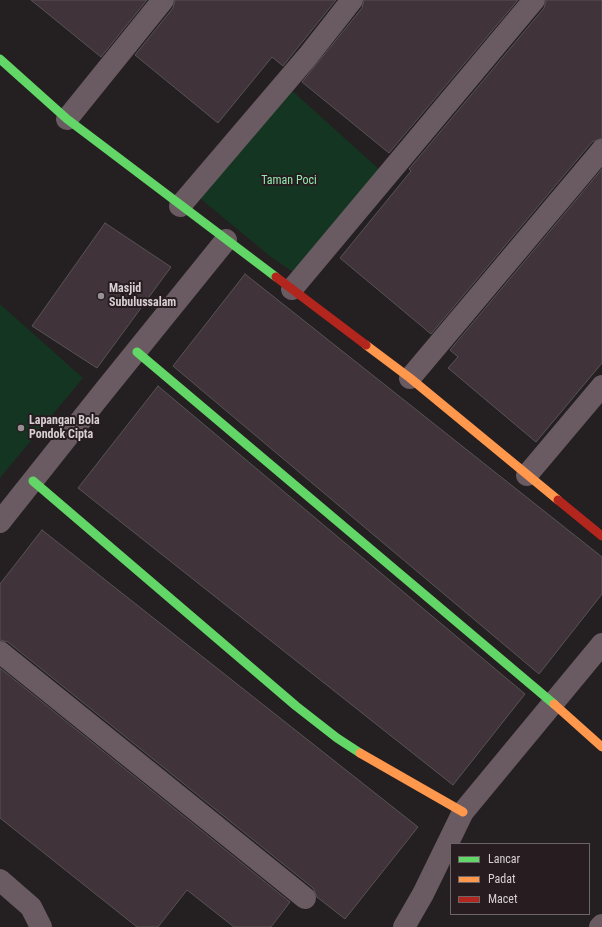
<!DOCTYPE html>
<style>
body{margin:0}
#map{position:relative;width:602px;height:927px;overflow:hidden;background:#241f21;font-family:"Roboto Condensed",sans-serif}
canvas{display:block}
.legend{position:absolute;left:450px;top:843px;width:140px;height:72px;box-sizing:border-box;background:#271c20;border:1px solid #6d6467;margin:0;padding:5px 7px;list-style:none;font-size:12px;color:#d7cfd2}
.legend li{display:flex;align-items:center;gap:8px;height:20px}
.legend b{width:20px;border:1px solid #6d6467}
</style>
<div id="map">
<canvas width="602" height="927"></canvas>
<ul class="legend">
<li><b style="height:5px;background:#63d668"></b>Lancar</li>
<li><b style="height:5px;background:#ff974d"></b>Padat</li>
<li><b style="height:5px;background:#b3261e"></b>Macet</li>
</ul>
</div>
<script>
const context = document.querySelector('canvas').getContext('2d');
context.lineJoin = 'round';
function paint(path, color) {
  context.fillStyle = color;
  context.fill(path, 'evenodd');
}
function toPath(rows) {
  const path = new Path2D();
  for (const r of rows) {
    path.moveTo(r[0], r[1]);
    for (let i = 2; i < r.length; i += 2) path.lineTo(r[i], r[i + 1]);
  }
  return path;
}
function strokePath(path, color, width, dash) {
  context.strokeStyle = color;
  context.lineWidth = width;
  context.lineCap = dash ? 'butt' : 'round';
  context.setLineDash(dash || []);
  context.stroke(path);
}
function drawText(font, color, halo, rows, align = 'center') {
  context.font = font + ' "Roboto Condensed",sans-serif';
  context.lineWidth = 4;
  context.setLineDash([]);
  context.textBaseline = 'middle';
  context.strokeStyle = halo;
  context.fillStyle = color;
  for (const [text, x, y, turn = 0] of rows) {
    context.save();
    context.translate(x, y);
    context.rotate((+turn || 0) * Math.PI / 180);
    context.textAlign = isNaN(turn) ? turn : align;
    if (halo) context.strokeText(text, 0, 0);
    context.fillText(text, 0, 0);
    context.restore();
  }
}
paint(toPath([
 [287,86,380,170,293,272,271,257,196,195],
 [0,304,83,378,0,478]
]), '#143521');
const building = toPath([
 [31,0,147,0,101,57,31,0],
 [175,0,336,0,283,66,272,57,218,123,135,55,173,8,175,0],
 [364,0,518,0,389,153,302,82,362,8,364,0],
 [546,0,602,0,602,138,592,142,431,334,340,258,411,171,409,169,544,8,546,0],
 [602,169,602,363,536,442,448,368,458,357,450,350,602,169],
 [105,223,171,267,97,368,32,326,105,223],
 [245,274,602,557,602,594,539,674,173,366,245,274],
 [158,386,525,694,453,785,78,488,158,386],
 [42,530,418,827,345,919,317,897,313,888,8,642,0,640,0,584,42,530],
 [0,668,290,902,271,927,234,927,187,890,158,927,137,927,0,818,0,668]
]);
paint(building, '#403339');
strokePath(building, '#585355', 1);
strokePath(toPath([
 [67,119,163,0],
 [180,206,308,56,352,0],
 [292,289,534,0],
 [410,378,602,150],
 [527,475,602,386],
 [0,522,104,391,226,240],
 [0,652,305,898],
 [0,880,31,907,41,927],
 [404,927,423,894,463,812,602,644],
 [600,927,602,925]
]), '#695b61', 22);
strokePath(toPath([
 [0,59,67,119,276,277],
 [137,352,554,704],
 [33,481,296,706,337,738,360,753]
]), '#63d668', 9);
strokePath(toPath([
 [366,345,410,378,558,500],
 [554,704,602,747],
 [360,753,463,812]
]), '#ff974d', 9);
strokePath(toPath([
 [276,277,366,345],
 [558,500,602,536]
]), '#b3261e', 9);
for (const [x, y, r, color] of [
 [101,296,4,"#989194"],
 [21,428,4,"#989194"]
]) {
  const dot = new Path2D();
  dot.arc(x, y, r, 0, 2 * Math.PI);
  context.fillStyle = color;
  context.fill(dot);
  strokePath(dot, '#271c20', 1.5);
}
drawText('12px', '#93e8ae', '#271c20', [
 ["Taman Poci",289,181]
]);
drawText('bold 12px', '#d7cfd2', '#271c20', [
 ["Masjid",109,289],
 ["Subulussalam",109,303],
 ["Lapangan Bola",29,421],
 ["Pondok Cipta",29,435]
], 'left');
</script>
